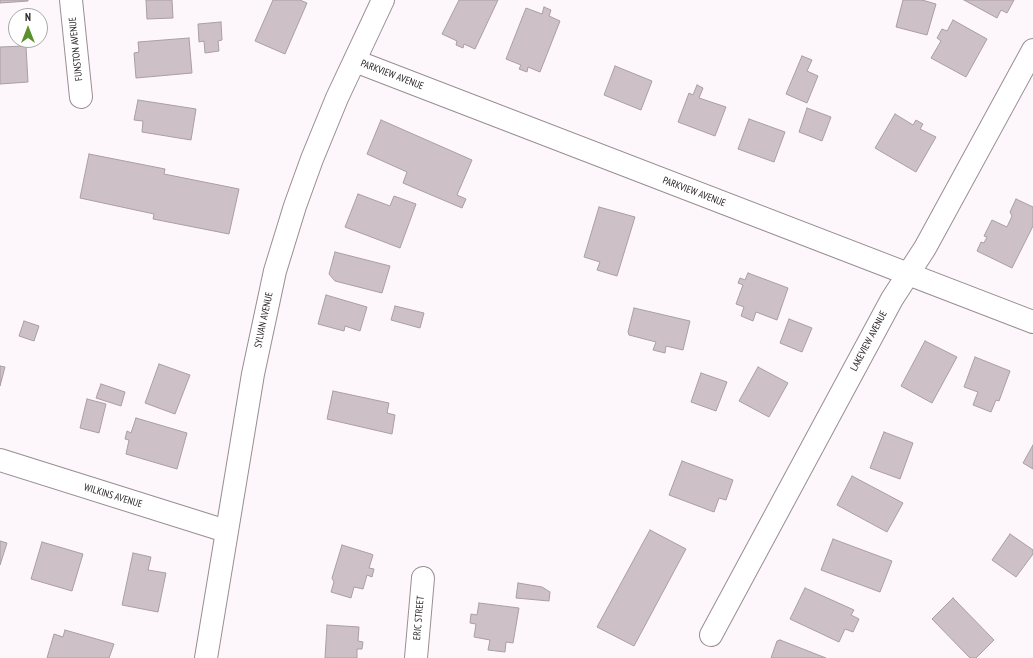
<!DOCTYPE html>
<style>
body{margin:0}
#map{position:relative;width:1033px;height:658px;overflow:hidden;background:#fdf6fa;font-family:"PT Sans Narrow",sans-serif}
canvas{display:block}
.north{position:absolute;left:8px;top:8px;width:40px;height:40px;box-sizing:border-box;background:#fff;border:1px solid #a9a7a9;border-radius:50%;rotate:0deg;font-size:11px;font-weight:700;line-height:16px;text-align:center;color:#292427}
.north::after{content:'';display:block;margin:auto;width:14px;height:18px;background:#5a912c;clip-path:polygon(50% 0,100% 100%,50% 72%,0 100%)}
</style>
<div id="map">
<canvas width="1033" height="658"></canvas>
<div class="north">N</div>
</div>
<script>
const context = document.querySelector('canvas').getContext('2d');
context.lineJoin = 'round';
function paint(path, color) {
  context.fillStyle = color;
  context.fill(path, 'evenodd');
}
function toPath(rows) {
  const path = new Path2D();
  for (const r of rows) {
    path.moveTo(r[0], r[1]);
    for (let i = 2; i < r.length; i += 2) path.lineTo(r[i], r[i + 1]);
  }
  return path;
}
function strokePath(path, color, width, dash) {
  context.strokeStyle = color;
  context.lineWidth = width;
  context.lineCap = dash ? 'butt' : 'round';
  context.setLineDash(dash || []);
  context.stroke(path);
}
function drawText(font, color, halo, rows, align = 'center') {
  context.font = font + ' "PT Sans Narrow",sans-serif';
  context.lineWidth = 3;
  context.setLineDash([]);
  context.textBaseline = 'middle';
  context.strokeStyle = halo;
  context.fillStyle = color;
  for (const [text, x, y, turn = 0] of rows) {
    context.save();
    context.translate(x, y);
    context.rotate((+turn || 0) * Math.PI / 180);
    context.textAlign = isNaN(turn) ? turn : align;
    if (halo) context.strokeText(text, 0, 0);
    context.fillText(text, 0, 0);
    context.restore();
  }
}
const building = toPath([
 [0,0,28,0,28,1,0,3,0,0],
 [146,0,172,0,173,18,147,19,146,0],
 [273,0,300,0,307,3,285,54,255,41,273,0],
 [459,0,498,0,475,49,464,44,463,48,456,45,457,41,442,34,459,0],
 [903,0,922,0,936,4,927,35,896,27,903,0],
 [964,0,1014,0,1007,13,1001,10,997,18,964,0],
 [544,7,551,10,549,16,560,21,540,72,528,67,527,72,519,69,521,65,506,59,526,8,542,14,544,7],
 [953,20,987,39,966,77,931,58,941,41,937,38,942,29,947,31,953,20],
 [221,22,222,40,218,41,219,51,205,53,204,41,199,42,198,24,221,22],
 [189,38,192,73,136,78,134,53,139,52,138,42,189,38],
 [26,46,28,82,0,84,0,47,26,46],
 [802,56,812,60,807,71,818,76,807,103,786,94,802,56],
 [615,66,652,81,641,110,604,95,615,66],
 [697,85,703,88,699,98,726,107,715,136,678,122,689,93,693,95,697,85],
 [138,100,196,109,191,140,142,132,143,121,134,120,138,100],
 [807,108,831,117,822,141,799,132,807,108],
 [895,114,913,125,916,120,923,124,920,129,936,137,916,172,875,148,895,114],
 [749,119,785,132,774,162,738,149,749,119],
 [381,120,472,160,457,195,466,199,462,208,403,183,407,172,367,154,381,120],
 [89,154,165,169,164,174,239,189,229,234,153,219,154,214,80,198,89,154],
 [358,194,390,206,394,196,416,204,400,248,345,227,358,194],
 [1016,199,1033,207,1033,226,1012,268,977,251,981,242,984,243,987,237,984,236,992,220,1007,227,1012,216,1010,212,1016,199],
 [599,207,635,217,617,276,597,270,600,262,584,257,599,207],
 [335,252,390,266,382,293,335,281,329,274,335,252],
 [748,273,788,288,777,320,756,312,753,321,741,316,744,307,736,304,743,285,738,283,740,278,745,280,748,273],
 [326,295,367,307,360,331,345,326,344,331,318,324,326,295],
 [395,306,424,313,420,328,391,320,395,306],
 [634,308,690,321,683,350,666,346,665,353,653,350,656,342,629,335,628,332,634,308],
 [789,319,812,328,802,352,780,343,789,319],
 [24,321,39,326,34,341,19,336,24,321],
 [925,341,957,357,932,403,901,386,925,341],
 [975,357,1010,371,999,401,996,400,991,412,973,405,978,392,964,387,975,357],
 [159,364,190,375,175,414,145,403,159,364],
 [0,366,5,367,0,386,0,366],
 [758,367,788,383,769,417,739,401,758,367],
 [701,373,727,382,716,411,691,402,701,373],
 [101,384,125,392,121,406,96,398,101,384],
 [333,391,389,403,387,413,395,415,392,434,327,419,333,391],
 [87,399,106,404,99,433,80,428,87,399],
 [136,418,187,433,177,469,126,454,129,440,125,439,127,431,131,433,136,418],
 [884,432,913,443,900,479,870,468,884,432],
 [1033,445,1033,469,1023,463,1033,445],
 [682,461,733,480,726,500,719,498,714,512,669,495,682,461],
 [852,476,903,503,887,532,837,505,852,476],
 [650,530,686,549,634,646,597,627,650,530],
 [1010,534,1033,550,1033,554,1016,577,992,560,1010,534],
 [833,539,892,561,880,592,821,570,833,539],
 [0,541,7,543,0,565,0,541],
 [42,542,83,554,72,591,31,579,42,542],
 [342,545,371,554,373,555,369,568,374,569,372,577,367,575,363,589,354,587,351,598,331,592,334,582,332,578,342,545],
 [133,553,151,557,148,570,166,573,158,612,122,605,133,553],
 [518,583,542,587,550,592,549,601,516,598,518,583],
 [805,588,854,610,851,615,859,619,853,632,845,629,839,642,790,619,805,588],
 [953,598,994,640,976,658,970,658,932,619,953,598],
 [479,603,519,608,513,643,506,642,505,652,488,650,490,640,474,637,476,624,470,623,471,614,477,615,479,603],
 [327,625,359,627,358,641,363,642,362,649,357,649,357,658,325,658,327,625],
 [65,630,114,644,109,658,47,658,54,634,63,637,65,630],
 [780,640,826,658,771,658,777,641,780,640]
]);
paint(building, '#cdc0c7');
strokePath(building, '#aa9ea4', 1);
const minor = toPath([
 [71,0,81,97],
 [355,61,1033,322],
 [0,460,226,531],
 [711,635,892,299,925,248,1033,50],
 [416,658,423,578]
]);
const tertiary = toPath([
 [206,658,253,374,275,271,295,206,312,159,337,98,383,0]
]);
strokePath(minor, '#998d93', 24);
strokePath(tertiary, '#998d93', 24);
strokePath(minor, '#fff', 22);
strokePath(tertiary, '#fff', 22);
drawText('10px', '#292427', '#fff', [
 ["FUNSTON AVENUE",76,49,-96],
 ["PARKVIEW AVENUE",392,75,21],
 ["PARKVIEW AVENUE",694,192,21],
 ["SYLVAN AVENUE",264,320,-78],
 ["LAKEVIEW AVENUE",869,341,-62],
 ["WILKINS AVENUE",113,496,17],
 ["ERIC STREET",419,618,-85]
]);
</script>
